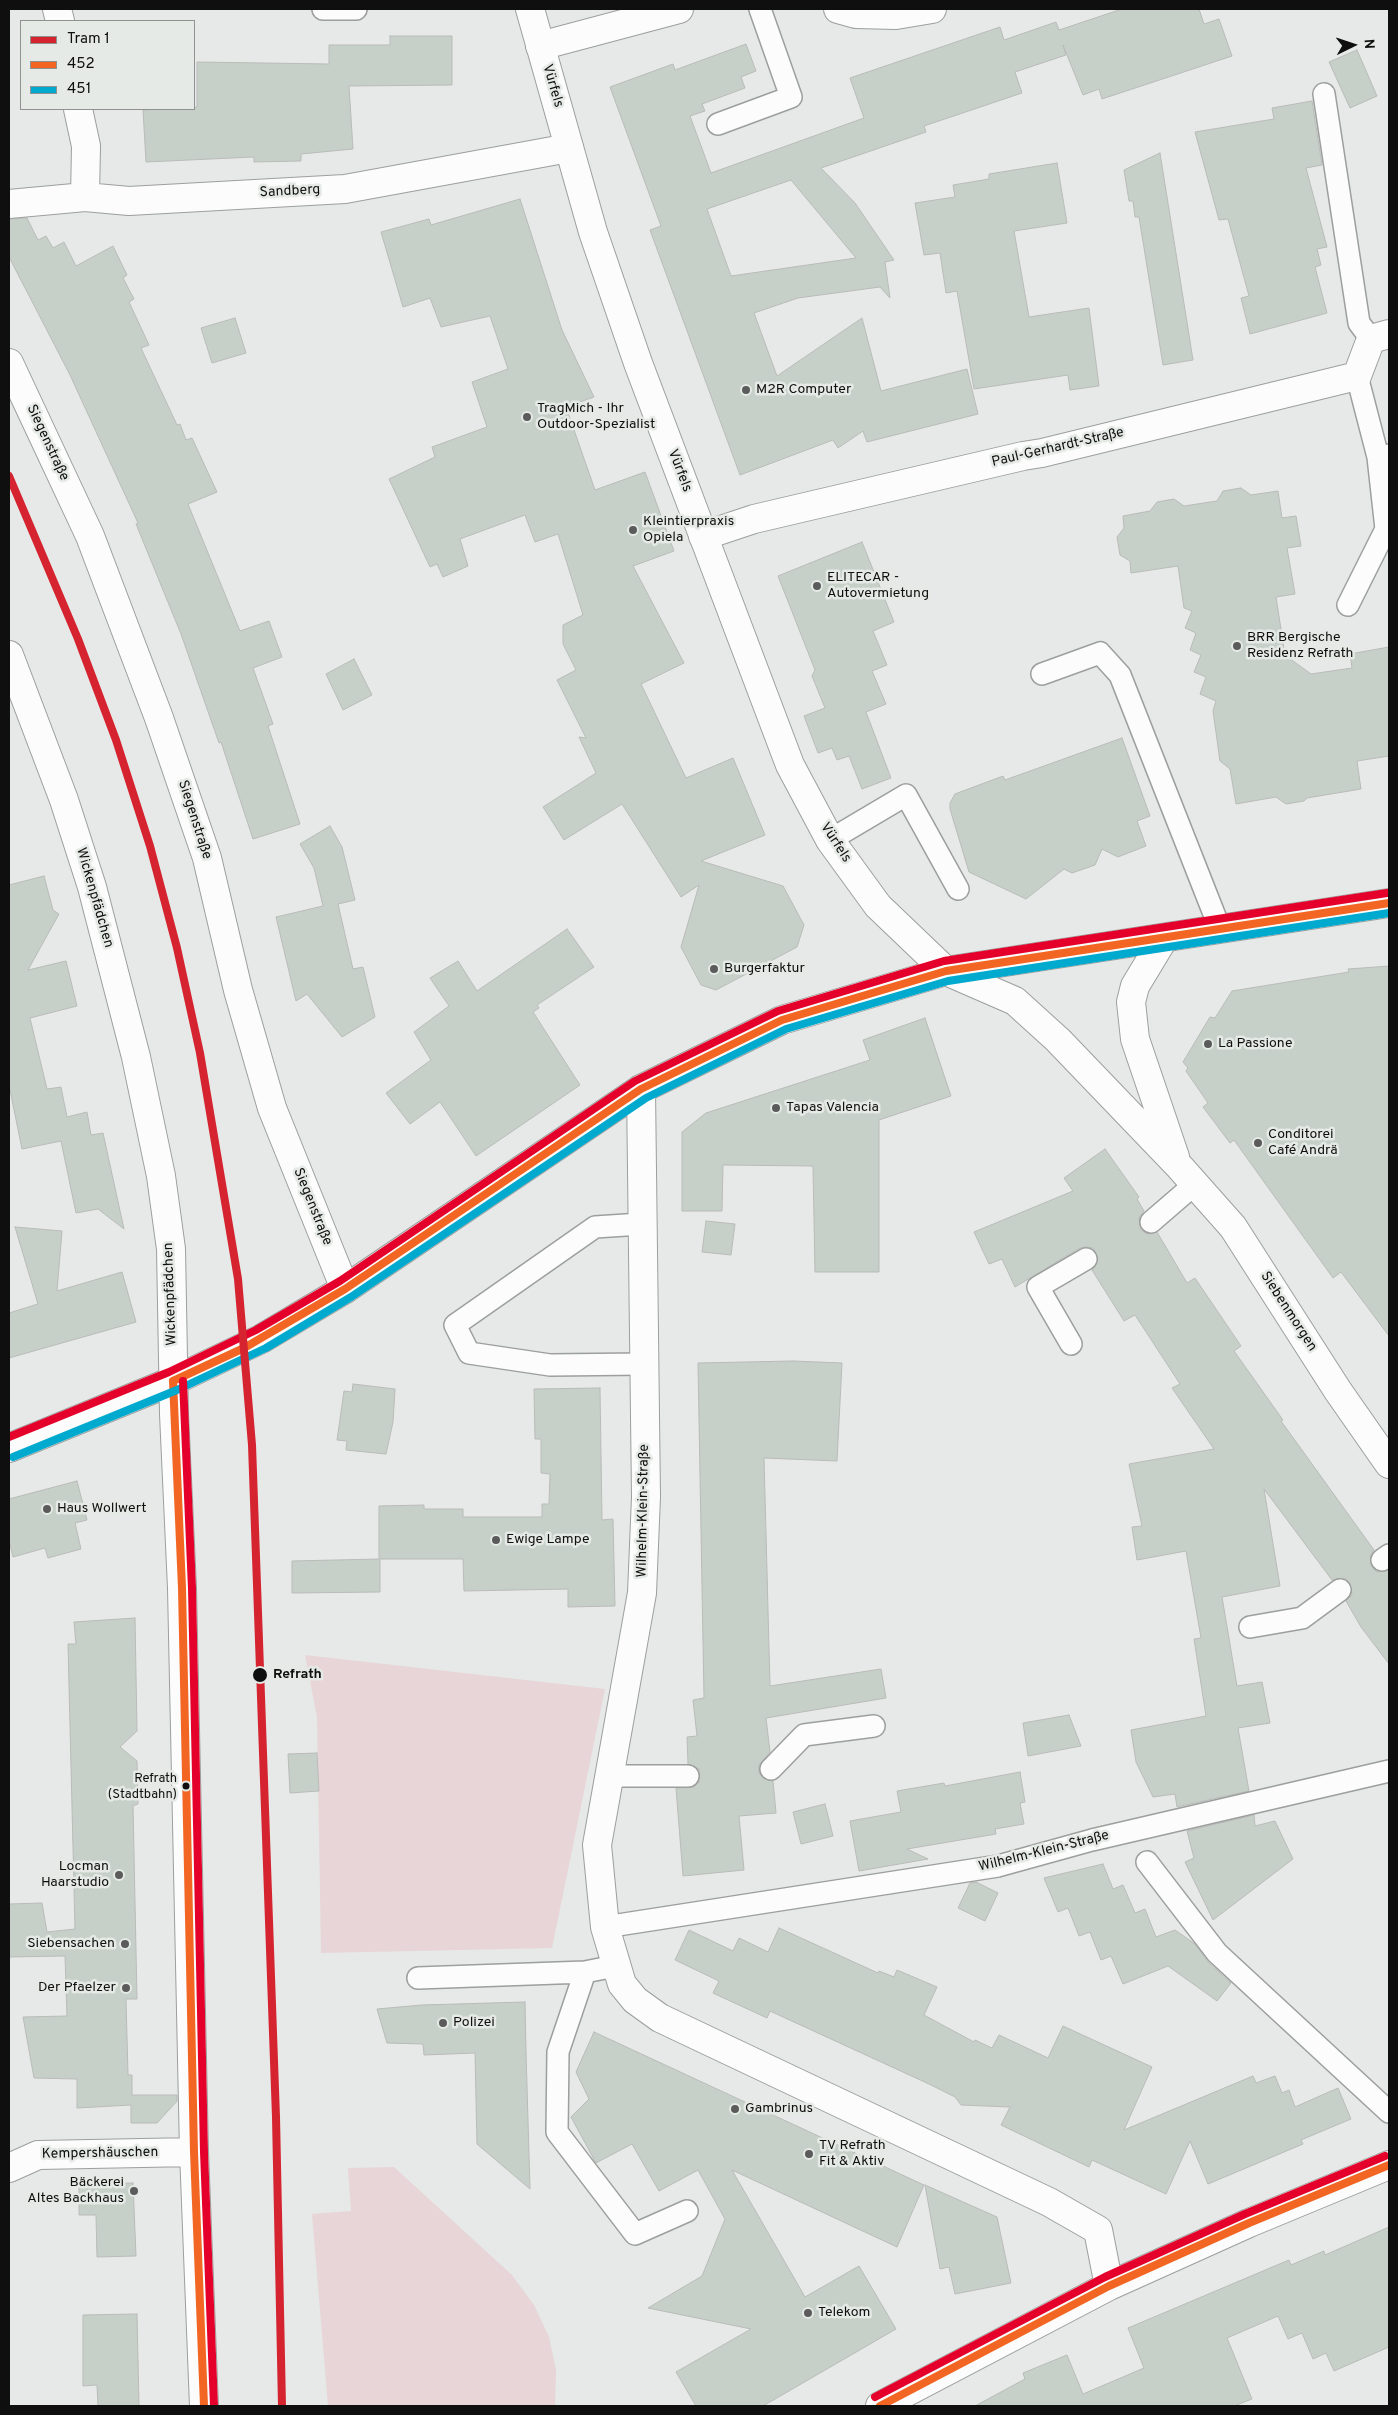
<!DOCTYPE html>
<meta charset="utf-8">
<style>
body{margin:0}
#map{position:relative;width:1398px;height:2415px;overflow:hidden;background:#e6e9e7;font-family:Overpass,sans-serif}
canvas{display:block}
.frame{position:absolute;inset:0;border:10px solid #0e0f0e;pointer-events:none}
.legend{position:absolute;left:20px;top:20px;width:175px;height:90px;box-sizing:border-box;background:#e5eae6;border:1px solid #8f9290;margin:0;padding:6px 9px;list-style:none;font-size:15px;color:#0e0f0e}
.legend li{display:flex;align-items:center;gap:10px;height:25px}
.legend b{width:25px;border:1px solid #8f9290}
.north{position:absolute;left:1328px;top:20px;width:50px;height:50px;-webkit-text-stroke:4px #e5eae6;paint-order:stroke;rotate:86deg;font-size:14px;font-weight:700;line-height:20px;text-align:center;color:#0e0f0e}
.north::after{content:'';display:block;margin:auto;width:18px;height:22px;background:#0e0f0e;clip-path:polygon(50% 0,100% 100%,50% 72%,0 100%)}
</style>
<div id="map">
<canvas width="1398" height="2415"></canvas>
<div class="frame"></div>
<ul class="legend">
<li><b style="height:6px;background:#d52330"></b>Tram 1</li>
<li><b style="height:6px;background:#f26522"></b>452</li>
<li><b style="height:6px;background:#00a9ce"></b>451</li>
</ul>
<div class="north">N</div>
</div>
<script>
const context = document.querySelector('canvas').getContext('2d');
context.lineJoin = 'round';
function paint(path, color) {
  context.fillStyle = color;
  context.fill(path, 'evenodd');
}
function toPath(rows) {
  const path = new Path2D();
  for (const r of rows) {
    path.moveTo(r[0], r[1]);
    for (let i = 2; i < r.length; i += 2) path.lineTo(r[i], r[i + 1]);
  }
  return path;
}
function strokePath(path, color, width, dash) {
  context.strokeStyle = color;
  context.lineWidth = width;
  context.lineCap = dash ? 'butt' : 'round';
  context.setLineDash(dash || []);
  context.stroke(path);
}
function drawText(font, color, halo, rows, align = 'center') {
  context.font = font + ' Overpass,sans-serif';
  context.lineWidth = 5;
  context.setLineDash([]);
  context.textBaseline = 'middle';
  context.strokeStyle = halo;
  context.fillStyle = color;
  for (const [text, x, y, turn = 0] of rows) {
    context.save();
    context.translate(x, y);
    context.rotate((+turn || 0) * Math.PI / 180);
    context.textAlign = isNaN(turn) ? turn : align;
    if (halo) context.strokeText(text, 0, 0);
    context.fillText(text, 0, 0);
    context.restore();
  }
}
paint(toPath([
 [305,1655,605,1689,552,1948,321,1953,317,1717],
 [394,2167,512,2275,534,2305,549,2337,556,2370,555,2406,328,2406,312,2214,351,2211,348,2168]
]), '#e8d5d8');
const building = toPath([
 [1122,9,1199,9,1204,24,1219,19,1232,56,1102,99,1099,89,1083,95,1063,45,1066,55,1015,72,1022,93,924,126,926,132,821,168,855,203,894,260,885,262,890,298,880,287,798,298,754,313,777,376,862,318,881,391,967,369,978,414,867,442,863,431,838,448,833,440,740,475,650,230,661,226,610,87,673,64,675,70,746,44,756,71,741,77,745,88,702,104,705,111,690,116,711,173,864,118,850,78,1000,27,1004,40,1056,22,1059,30,1122,9],
 [791,180,856,258,731,276,707,209,791,180],
 [390,36,452,36,452,85,349,86,353,149,301,154,301,161,254,162,254,157,146,162,143,110,197,107,197,62,329,64,329,45,390,45,390,36],
 [1357,50,1377,96,1350,108,1329,62,1357,50],
 [1312,101,1322,165,1306,168,1327,247,1317,249,1321,265,1315,267,1327,313,1250,334,1241,298,1249,296,1228,219,1219,220,1195,132,1274,119,1272,108,1312,101],
 [1160,153,1193,360,1163,365,1139,217,1135,217,1133,201,1129,201,1124,170,1160,153],
 [1057,163,1067,223,1014,231,1029,317,1089,308,1099,386,1070,390,1068,375,974,389,957,291,946,293,940,253,924,255,915,203,955,197,953,185,989,179,989,174,1057,163],
 [520,199,562,330,594,397,566,407,595,490,645,472,674,551,633,566,684,663,641,684,686,778,733,758,765,835,701,861,783,886,804,925,797,947,716,990,701,985,681,947,699,885,681,897,622,804,564,840,543,807,596,773,579,737,586,738,557,680,576,670,563,644,563,625,583,615,558,534,535,542,525,515,460,539,468,566,443,577,437,564,430,567,389,479,435,457,432,447,487,427,472,382,508,369,490,316,441,327,430,298,403,307,381,232,429,219,431,225,520,199],
 [27,218,38,240,46,236,53,248,64,242,76,266,113,246,127,275,123,278,134,299,129,302,149,345,141,348,177,425,180,424,186,440,192,438,217,492,188,504,240,631,269,621,282,657,253,668,273,724,268,726,300,824,253,839,221,742,219,743,181,634,136,524,138,523,70,375,9,257,9,219,27,218],
 [235,318,246,353,212,363,201,328,235,318],
 [1241,488,1251,495,1278,491,1282,518,1296,516,1301,546,1287,548,1295,594,1276,597,1285,655,1311,674,1352,668,1350,654,1389,647,1389,756,1357,761,1361,789,1307,798,1304,801,1286,804,1276,797,1236,804,1230,769,1220,761,1213,711,1216,701,1200,694,1206,677,1194,672,1201,655,1190,650,1196,633,1185,628,1192,611,1184,608,1178,566,1131,573,1130,561,1120,555,1117,537,1124,528,1123,516,1150,511,1157,502,1174,499,1184,506,1217,501,1223,491,1241,488],
 [862,542,894,622,873,631,887,665,872,671,886,704,866,712,891,778,862,789,849,756,837,760,832,748,818,753,804,716,825,708,812,676,815,670,778,576,862,542],
 [354,659,372,695,343,710,326,674,354,659],
 [1122,738,1150,816,1137,821,1146,846,1118,857,1102,849,1095,865,1072,873,1064,869,1026,899,969,872,950,809,950,803,955,794,1003,776,1005,780,1122,738],
 [330,826,342,847,355,900,338,904,353,969,363,967,375,1017,342,1037,307,994,296,1001,276,917,323,906,314,868,300,844,330,826],
 [44,876,53,910,59,914,28,970,66,961,77,1006,30,1018,47,1089,61,1087,67,1117,87,1112,91,1135,103,1133,124,1229,98,1209,76,1213,61,1141,22,1149,9,1085,9,885,44,876],
 [567,929,594,967,537,1005,539,1008,533,1012,580,1085,476,1156,440,1102,410,1124,386,1093,431,1060,414,1032,449,1006,430,978,458,961,477,991,567,929],
 [1389,966,1389,1336,1341,1272,1333,1278,1234,1140,1230,1143,1203,1107,1208,1103,1186,1071,1188,1068,1183,1062,1210,1017,1215,1018,1232,991,1349,972,1348,969,1389,966],
 [925,1018,951,1096,879,1120,879,1272,815,1272,813,1166,723,1165,722,1211,682,1211,682,1132,706,1113,870,1060,863,1040,925,1018],
 [1105,1149,1139,1197,1137,1199,1144,1211,1139,1218,1141,1230,1147,1234,1157,1232,1187,1283,1195,1278,1241,1346,1234,1351,1283,1420,1281,1421,1374,1550,1370,1555,1372,1567,1377,1572,1389,1570,1389,1664,1361,1627,1346,1601,1352,1595,1350,1583,1345,1578,1332,1580,1264,1489,1280,1586,1222,1597,1237,1686,1262,1682,1270,1723,1238,1728,1249,1791,1181,1806,1177,1807,1175,1794,1153,1797,1136,1762,1131,1730,1206,1716,1194,1639,1201,1638,1186,1551,1137,1560,1132,1527,1142,1526,1129,1464,1214,1449,1172,1388,1180,1384,1135,1315,1124,1321,1092,1270,1098,1259,1093,1248,1086,1247,1080,1248,1015,1287,1002,1259,989,1264,974,1232,1073,1191,1064,1178,1105,1149],
 [706,1221,735,1224,731,1255,702,1252,706,1221],
 [15,1227,62,1231,57,1291,122,1272,136,1322,9,1358,9,1313,38,1304,15,1227],
 [793,1361,842,1363,837,1461,764,1458,770,1686,881,1669,886,1698,766,1718,770,1752,759,1765,759,1772,763,1778,773,1781,776,1813,739,1816,744,1870,683,1876,676,1788,694,1787,699,1782,699,1769,688,1764,687,1737,697,1736,693,1700,704,1698,698,1363,793,1361],
 [353,1384,395,1389,393,1422,386,1454,346,1450,347,1441,337,1440,344,1391,352,1392,353,1384],
 [600,1388,602,1520,613,1519,615,1606,568,1607,568,1589,464,1591,463,1559,380,1559,380,1592,292,1593,292,1561,379,1559,379,1506,424,1505,424,1509,463,1509,463,1517,542,1517,542,1504,549,1504,550,1474,541,1473,541,1439,535,1439,534,1389,600,1388],
 [77,1481,87,1520,75,1523,81,1549,48,1558,45,1548,13,1557,9,1540,9,1499,77,1481],
 [135,1618,137,1731,120,1747,137,1761,138,1804,133,1806,137,1999,126,1999,128,2075,132,2075,132,2095,177,2095,177,2101,157,2123,131,2123,131,2105,77,2108,77,2079,34,2078,23,2017,67,2016,65,1956,9,1957,9,1904,42,1903,47,1932,75,1929,68,1644,76,1644,74,1622,135,1618],
 [1069,1715,1081,1746,1028,1756,1023,1723,1069,1715],
 [317,1753,319,1791,290,1793,288,1754,317,1753],
 [1020,1772,1025,1802,1020,1803,1024,1824,995,1829,996,1834,907,1849,928,1859,859,1871,850,1821,901,1812,897,1791,944,1783,945,1786,1020,1772],
 [825,1804,833,1836,801,1844,793,1812,825,1804],
 [1254,1815,1255,1826,1275,1821,1293,1859,1213,1920,1185,1862,1194,1858,1187,1831,1254,1815],
 [1103,1864,1113,1889,1123,1885,1135,1913,1145,1909,1156,1937,1175,1930,1195,1944,1208,1962,1231,1983,1217,2001,1168,1966,1123,1984,1111,1956,1101,1960,1090,1932,1079,1936,1068,1908,1058,1912,1044,1878,1103,1864],
 [976,1882,998,1893,985,1921,958,1908,970,1883,976,1882],
 [779,1928,878,1973,879,1971,894,1977,897,1970,937,1987,924,2015,974,2042,975,2040,992,2048,999,2035,1048,2058,1063,2026,1152,2067,1124,2130,1253,2076,1256,2083,1275,2076,1282,2093,1289,2090,1295,2107,1338,2088,1351,2119,1301,2140,1303,2144,1208,2184,1190,2141,1166,2194,1092,2160,1089,2167,1001,2125,1010,2107,961,2105,955,2097,929,2084,770,2011,767,2018,713,1993,719,1981,675,1960,689,1930,733,1951,739,1938,768,1952,779,1928],
 [525,2002,526,2052,530,2189,477,2144,475,2053,424,2055,423,2044,387,2043,377,2009,422,2005,525,2002],
 [594,2032,924,2185,897,2247,732,2170,805,2297,859,2266,896,2329,763,2406,696,2406,676,2372,751,2329,648,2308,702,2276,725,2219,698,2170,659,2191,632,2144,596,2163,571,2117,589,2099,576,2072,594,2032],
 [133,2183,136,2256,97,2257,96,2215,79,2215,79,2184,133,2183],
 [925,2185,997,2217,1011,2283,955,2294,949,2267,940,2269,925,2185],
 [1389,2227,1389,2347,1334,2371,1326,2353,1313,2359,1302,2333,1288,2339,1278,2316,1227,2338,1252,2399,1234,2406,975,2406,1025,2379,1023,2373,1067,2355,1083,2394,1144,2368,1128,2328,1289,2260,1291,2265,1324,2251,1325,2255,1389,2227],
 [137,2314,139,2406,98,2406,97,2385,83,2386,83,2315,137,2314]
]);
paint(building, '#c6d0c8');
strokePath(building, '#b9bbb9', 1);
const service = toPath([
 [323,9,356,9],
 [1324,94,1359,323,1371,339],
 [718,124,791,97,760,9],
 [1357,376,1378,457,1389,455],
 [1348,605,1386,529,1378,457],
 [1042,674,1100,653,1120,675,1220,929],
 [830,840,906,795,958,889],
 [1151,1222,1195,1184],
 [641,1224,595,1227,455,1325,469,1353,550,1365,644,1364],
 [1071,1344,1038,1287,1086,1259],
 [1382,1560,1389,1555],
 [1250,1627,1302,1618,1340,1590],
 [771,1769,804,1735,874,1726],
 [611,1776,688,1776],
 [1147,1862,1217,1953,1389,2112],
 [605,1927,998,1866,1092,1840,1389,1771],
 [585,1972,558,2052,557,2132,635,2234,687,2211],
 [418,1978,585,1972,615,1966]
]);
const minor = toPath([
 [57,9,60,21],
 [838,9,856,14,896,15,932,9],
 [540,46,679,9],
 [78,109,86,146,85,197],
 [9,204,85,197,129,201,345,189,569,148],
 [9,363,90,536,159,718,207,858,238,990,272,1108,345,1289],
 [703,536,754,519,1023,456,1042,453,1357,376,1371,339,1389,334],
 [9,655,64,800,92,887,136,1057,161,1176,171,1249,174,1414,182,1588,194,2152,204,2406],
 [1164,938,1135,986,1131,1002,1135,1039,1175,1157],
 [946,971,1015,1001,1058,1040,1178,1165,1233,1227,1338,1391,1389,1464],
 [641,1089,646,1497,642,1593,597,1845,605,1927,622,1984,635,2000,660,2018,1049,2202,1098,2230,1109,2286],
 [9,2168,38,2155,194,2152],
 [880,2406,1109,2286,1249,2223,1389,2165]
]);
const tertiary = toPath([
 [530,9,593,232,638,363,790,765,830,840,878,906,946,971]
]);
const secondary = toPath([
 [9,1448,173,1381,261,1339,345,1289,641,1089,782,1020,946,971,1389,903]
]);
strokePath(service, '#9c9f9d', 24);
strokePath(minor, '#9c9f9d', 30);
strokePath(tertiary, '#9c9f9d', 30);
strokePath(secondary, '#9c9f9d', 30);
strokePath(service, '#fbfcfb', 21);
strokePath(minor, '#fbfcfb', 28);
strokePath(tertiary, '#fbfcfb', 28);
strokePath(secondary, '#fbfcfb', 28);
strokePath(toPath([
 [173,1381,244,1348,345,1289,641,1089,782,1020,946,971,1389,903],
 [173,1381,182,1588,194,2152,204,2406],
 [880,2406,1109,2286,1249,2223,1389,2165]
]), '#f26522', 8);
strokePath(toPath([
 [13,1457,177,1390,266,1348,351,1297,646,1098,786,1029,948,981,1389,913]
]), '#00a9ce', 8);
strokePath(toPath([
 [183,1381,192,1588,204,2152,214,2406],
 [9,1437,169,1372,256,1330,340,1281,635,1081,778,1011,944,961,1387,893],
 [875,2397,1105,2277,1245,2214,1385,2156]
]), '#e4002b', 8);
strokePath(toPath([
 [9,476,78,639,116,740,150,846,177,948,200,1053,238,1279,252,1445,276,2117,282,2406]
]), '#d52330', 8);
for (const [x, y, r, color] of [
 [746,390,5,"#5a5b5a"],
 [527,417,5,"#5a5b5a"],
 [633,530,5,"#5a5b5a"],
 [817,586,5,"#5a5b5a"],
 [1237,646,5,"#5a5b5a"],
 [714,969,5,"#5a5b5a"],
 [1208,1044,5,"#5a5b5a"],
 [776,1108,5,"#5a5b5a"],
 [1258,1143,5,"#5a5b5a"],
 [47,1509,5,"#5a5b5a"],
 [496,1540,5,"#5a5b5a"],
 [260,1675,8,"#0e0f0e"],
 [186,1786,4.5,"#0e0f0e"],
 [119,1875,5,"#5a5b5a"],
 [125,1944,5,"#5a5b5a"],
 [126,1988,5,"#5a5b5a"],
 [443,2023,5,"#5a5b5a"],
 [735,2109,5,"#5a5b5a"],
 [809,2154,5,"#5a5b5a"],
 [134,2191,5,"#5a5b5a"],
 [808,2313,5,"#5a5b5a"]
]) {
  const dot = new Path2D();
  dot.arc(x, y, r, 0, 2 * Math.PI);
  context.fillStyle = color;
  context.fill(dot);
  strokePath(dot, '#e5eae6', 2);
}
drawText('13px', '#0e0f0e', '#e5eae6', [
 ["Refrath",177,1779],
 ["(Stadtbahn)",177,1795]
], 'right');
drawText('14px', '#0e0f0e', '#e5eae6', [
 ["Vürfels",552,86,74],
 ["Sandberg",290,192,-3],
 ["Siegenstraße",47,443,65],
 ["Paul-Gerhardt-Straße",1058,448,-13],
 ["Vürfels",679,471,69],
 ["Siegenstraße",194,820,72],
 ["Vürfels",835,843,57],
 ["Wickenpfädchen",94,898,74],
 ["Siegenstraße",312,1207,68],
 ["Wickenpfädchen",171,1294,-92],
 ["Siebenmorgen",1288,1312,57],
 ["Wilhelm-Klein-Straße",644,1511,-89],
 ["Wilhelm-Klein-Straße",1044,1852,-14],
 ["Kempershäuschen",100,2154,-1]
]);
drawText('14px', '#0e0f0e', '#e5eae6', [
 ["M2R Computer",756,390],
 ["TragMich - Ihr",537,409],
 ["Outdoor-Spezialist",537,425],
 ["Kleintierpraxis",643,522],
 ["Opiela",643,538],
 ["ELITECAR -",827,578],
 ["Autovermietung",827,594],
 ["BRR Bergische",1247,638],
 ["Residenz Refrath",1247,654],
 ["Burgerfaktur",724,969],
 ["La Passione",1218,1044],
 ["Tapas Valencia",786,1108],
 ["Conditorei",1268,1135],
 ["Café Andrä",1268,1151],
 ["Haus Wollwert",57,1509],
 ["Ewige Lampe",506,1540],
 ["Locman",109,1867,"right"],
 ["Haarstudio",109,1883,"right"],
 ["Siebensachen",115,1944,"right"],
 ["Der Pfaelzer",116,1988,"right"],
 ["Polizei",453,2023],
 ["Gambrinus",745,2109],
 ["TV Refrath",819,2146],
 ["Fit & Aktiv",819,2162],
 ["Bäckerei",124,2183,"right"],
 ["Altes Backhaus",124,2199,"right"],
 ["Telekom",818,2313]
], 'left');
drawText('bold 14px', '#0e0f0e', '#e5eae6', [
 ["Refrath",273,1675]
], 'left');
</script>
